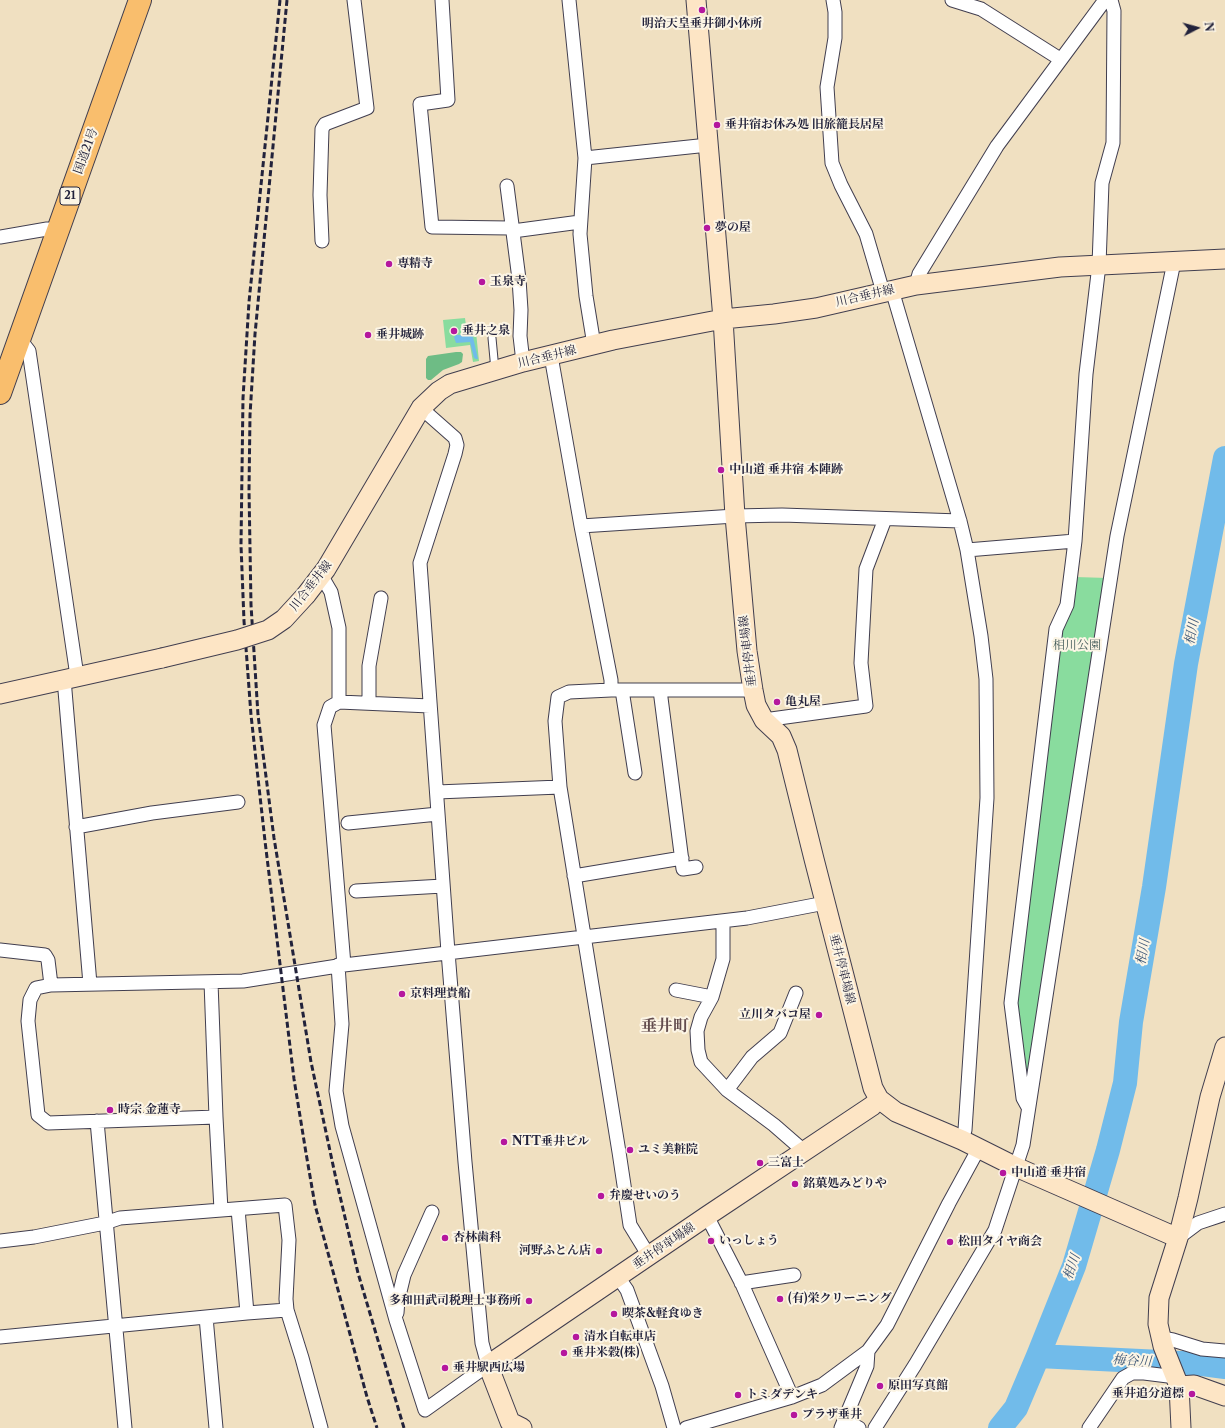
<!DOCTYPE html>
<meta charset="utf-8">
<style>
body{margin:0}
#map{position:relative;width:1225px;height:1428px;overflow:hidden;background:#f0e0c1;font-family:"Libre Caslon Text",serif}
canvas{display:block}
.north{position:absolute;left:1177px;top:8px;width:40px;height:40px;-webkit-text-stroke:3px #fcf5e5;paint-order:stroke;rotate:84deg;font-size:11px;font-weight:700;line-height:16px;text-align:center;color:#22223b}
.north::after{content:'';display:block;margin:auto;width:14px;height:18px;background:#22223b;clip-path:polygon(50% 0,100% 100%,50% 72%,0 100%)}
</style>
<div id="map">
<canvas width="1225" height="1428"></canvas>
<div class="north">N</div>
</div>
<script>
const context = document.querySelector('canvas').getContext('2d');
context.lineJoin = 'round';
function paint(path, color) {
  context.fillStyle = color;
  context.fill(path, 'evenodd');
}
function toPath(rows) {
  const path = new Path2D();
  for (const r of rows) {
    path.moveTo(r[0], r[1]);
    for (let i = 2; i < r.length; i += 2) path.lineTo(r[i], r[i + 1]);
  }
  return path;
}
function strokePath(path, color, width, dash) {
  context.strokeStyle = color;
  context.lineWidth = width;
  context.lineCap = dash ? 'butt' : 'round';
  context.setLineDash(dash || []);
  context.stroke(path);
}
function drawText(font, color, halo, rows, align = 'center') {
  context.font = font + ' "Libre Caslon Text","Noto Serif JP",serif';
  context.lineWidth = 4;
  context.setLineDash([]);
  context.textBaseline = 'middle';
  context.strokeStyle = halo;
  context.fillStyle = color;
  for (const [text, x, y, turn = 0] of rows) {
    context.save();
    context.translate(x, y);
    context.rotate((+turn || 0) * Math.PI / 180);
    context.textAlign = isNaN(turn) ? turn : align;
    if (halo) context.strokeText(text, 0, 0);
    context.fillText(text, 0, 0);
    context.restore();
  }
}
paint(toPath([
 [465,318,467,333,476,332,479,361,473,362,470,345,446,348,443,320],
 [1075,577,1108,578,1028,1093,1013,999,1059,635]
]), '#89dc9e');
paint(toPath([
 [456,352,461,352,463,354,462,362,459,364,443,370,431,380,428,380,426,378,426,359,428,356]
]), '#6ebc85');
paint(toPath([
 [456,335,471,335,473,337,478,359,476,359,474,358,470,342,456,343,454,337]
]), '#71bbea');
strokePath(toPath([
 [1038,1356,1202,1364,1225,1367],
 [1000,1428,1016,1408,1038,1356,1074,1266,1108,1150,1125,1083,1131,1022,1154,887,1186,664,1225,458]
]), '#71bbea', 24);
const lane = toPath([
 [492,338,495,370]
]);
const street = toPath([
 [442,0,448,100,420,104,432,227,510,228,513,231,580,222],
 [569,0,585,158,580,234,586,296,594,345],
 [833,0,835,12,835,38,827,87,832,163,841,185,866,234,883,292],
 [952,0,981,9,1060,59],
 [585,158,708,145],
 [507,186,519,279,521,310,520,336,523,362],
 [0,237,47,229,58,231],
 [322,241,320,195,322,129,325,124,367,108,354,0],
 [916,285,919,274,997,146,1105,0],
 [892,290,960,521,967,550,981,636,986,679,987,798,965,1130,962,1140],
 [19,338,29,351,77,676],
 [551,356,581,526,611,680,611,690],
 [581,526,735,516,782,515,960,521],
 [967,550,1075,541],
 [321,575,331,592,339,628,339,702,430,706],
 [64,679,90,984],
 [622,690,635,773],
 [660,690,683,869,696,867],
 [339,702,330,707,324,725,344,965],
 [369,703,369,666,381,598],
 [764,720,866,706,861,663,866,569,885,519],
 [437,792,560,787],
 [348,823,438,814],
 [76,827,152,813,238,802],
 [574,876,682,858],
 [356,891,443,886],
 [723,921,723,959,712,997,701,1017,697,1031,698,1050,701,1062,727,1090,774,1125,805,1152],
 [0,950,45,955,48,960,51,985],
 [338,965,342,1024,336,1091,342,1126,396,1320,425,1410,488,1365,482,1343,465,1162,448,952,420,563,455,454,457,445,455,438,421,408],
 [211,982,216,1117,48,1123,38,1115,28,1021,30,1000,36,988,51,985,243,981,344,965,747,918,825,903],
 [676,990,712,997],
 [727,1090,752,1057,780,1033,796,993],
 [1028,1107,1023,1098,1011,1003,1056,629,1067,605,1075,541,1086,374,1099,265,1102,183,1113,143,1114,11,1111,0],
 [216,1117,221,1210],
 [97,1121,125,1428],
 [238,1209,247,1313,287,1310,302,1358,321,1428],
 [707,1216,742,1284,792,1397],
 [1178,1238,1198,1223,1225,1214],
 [0,1241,34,1237,105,1223,120,1218,285,1205,289,1240,286,1299,287,1310],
 [649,1256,630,1225,619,1152,560,787,555,721,558,697,569,692,611,690,753,690],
 [618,1277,627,1290,662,1386,674,1428],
 [741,1283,794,1275],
 [397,1313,398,1300,404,1275,432,1212],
 [206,1317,216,1428],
 [0,1337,247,1313],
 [1162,1338,1173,1340,1202,1349,1225,1351],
 [844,1421,859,1428],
 [686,1428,792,1397,822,1385,868,1351,887,1325,949,1203,979,1148],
 [841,1428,867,1366,868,1351],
 [875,1428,915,1365,995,1230,1023,1145,1117,536,1174,262],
 [1089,1428,1123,1378,1132,1373,1144,1373,1176,1377]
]);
const secondary = toPath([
 [696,0,723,319,735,516,747,651,753,690,756,705,764,720,781,736,787,750,814,859,873,1088,879,1099,896,1112,962,1140,1016,1167,1178,1238],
 [306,595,326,569,421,408,439,391,450,384,523,362,613,340,723,319,774,314,816,308,916,285,1060,267,1225,259],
 [0,694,162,658],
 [1179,1386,1194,1385,1225,1396],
 [522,1428,510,1422,488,1365,707,1216,872,1106,879,1099],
 [1181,1428,1179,1386,1163,1346,1158,1324,1159,1298,1178,1238,1188,1198,1210,1097,1225,1047]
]);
const highway = toPath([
 [0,393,140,0]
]);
strokePath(lane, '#413e4f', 9);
strokePath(street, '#413e4f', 15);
strokePath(secondary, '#413e4f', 21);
strokePath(highway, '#413e4f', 24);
strokePath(lane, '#fff', 7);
strokePath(street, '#fff', 13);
strokePath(secondary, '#fde5c5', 19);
strokePath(highway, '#f9be6d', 22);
strokePath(toPath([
 [280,0,249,302,243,398,241,545,244,621,251,715,265,841,294,1079,306,1153,315,1205,367,1397,377,1428],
 [287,0,255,334,250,415,249,490,251,605,258,715,274,838,311,1062,336,1179,358,1273,404,1428]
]), '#22223b', 3, [6, 3]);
const secondaryBridge = toPath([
 [162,658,237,640,268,630,284,619,306,595]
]);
strokePath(secondaryBridge, '#413e4f', 21, []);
strokePath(secondaryBridge, '#fde5c5', 19);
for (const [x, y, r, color] of [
 [702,10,4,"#b5179e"],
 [717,125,4,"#b5179e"],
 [707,228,4,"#b5179e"],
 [389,264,4,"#b5179e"],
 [482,282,4,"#b5179e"],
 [454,331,4,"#b5179e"],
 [368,335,4,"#b5179e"],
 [721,470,4,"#b5179e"],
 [777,702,4,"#b5179e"],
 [402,994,4,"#b5179e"],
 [819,1015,4,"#b5179e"],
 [110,1110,4,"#b5179e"],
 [504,1142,4,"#b5179e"],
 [630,1150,4,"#b5179e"],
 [760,1163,4,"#b5179e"],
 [1003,1173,4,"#b5179e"],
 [795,1184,4,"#b5179e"],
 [601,1196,4,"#b5179e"],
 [445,1238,4,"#b5179e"],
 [711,1241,4,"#b5179e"],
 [950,1242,4,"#b5179e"],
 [599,1251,4,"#b5179e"],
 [780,1299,4,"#b5179e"],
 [529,1301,4,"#b5179e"],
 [614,1314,4,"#b5179e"],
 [576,1337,4,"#b5179e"],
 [564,1353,4,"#b5179e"],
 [445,1368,4,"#b5179e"],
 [880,1386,4,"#b5179e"],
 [1192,1394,4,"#b5179e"],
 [738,1395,4,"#b5179e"],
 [794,1415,4,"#b5179e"]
]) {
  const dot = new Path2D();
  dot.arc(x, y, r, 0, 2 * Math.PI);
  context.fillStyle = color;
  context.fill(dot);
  strokePath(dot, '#fcf5e5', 1.5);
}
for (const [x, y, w] of [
 [70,196,20]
]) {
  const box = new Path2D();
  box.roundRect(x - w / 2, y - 9, w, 18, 3);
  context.fillStyle = '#fcf5e5';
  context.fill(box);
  strokePath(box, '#22223b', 1);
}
drawText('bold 11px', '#22223b', null, [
 ["21",70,196]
]);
drawText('bold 12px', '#22223b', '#fcf5e5', [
 ["明治天皇垂井御小休所",702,24,"center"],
 ["垂井宿お休み処 旧旅籠長居屋",725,125],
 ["夢の屋",715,228],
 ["専精寺",397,264],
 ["玉泉寺",490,282],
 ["垂井之泉",462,331],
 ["垂井城跡",376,335],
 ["中山道 垂井宿 本陣跡",729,470],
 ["亀丸屋",785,702],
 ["京料理貴船",410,994],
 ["立川タバコ屋",811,1015,"right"],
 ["時宗 金蓮寺",118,1110],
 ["NTT垂井ビル",512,1142],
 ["ユミ美粧院",638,1150],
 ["三富士",768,1163],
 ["中山道 垂井宿",1011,1173],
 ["銘菓処みどりや",803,1184],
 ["弁慶せいのう",609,1196],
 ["杏林歯科",453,1238],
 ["いっしょう",719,1241],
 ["松田タイヤ商会",958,1242],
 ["河野ふとん店",591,1251,"right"],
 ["(有)栄クリーニング",788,1299],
 ["多和田武司税理士事務所",521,1301,"right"],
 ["喫茶&軽食ゆき",622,1314],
 ["清水自転車店",584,1337],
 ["垂井米穀(株)",572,1353],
 ["垂井駅西広場",453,1368],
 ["原田写真館",888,1386],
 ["垂井追分道標",1184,1394,"right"],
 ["トミダデンキ",746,1395],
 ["プラザ垂井",802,1415]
], 'left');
drawText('12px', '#22223b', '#fcf5e5', [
 ["国道21号",86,151,-70],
 ["川合垂井線",865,296,-13],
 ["川合垂井線",547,357,-14],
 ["川合垂井線",311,586,-52],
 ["垂井停車場線",748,651,-97],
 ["垂井停車場線",842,969,76],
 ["垂井停車場線",664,1246,-34]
]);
drawText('12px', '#415a59', '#fcf5e5', [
 ["相川公園",1077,646]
]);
drawText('italic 13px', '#3e5878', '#fcf5e5', [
 ["相川",1192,632,-79],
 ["相川",1143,952,-80],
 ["相川",1072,1267,-71],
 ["梅谷川",1132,1361,3]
]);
drawText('bold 16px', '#624c4e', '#fcf5e5', [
 ["垂井町",665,1026]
]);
</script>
